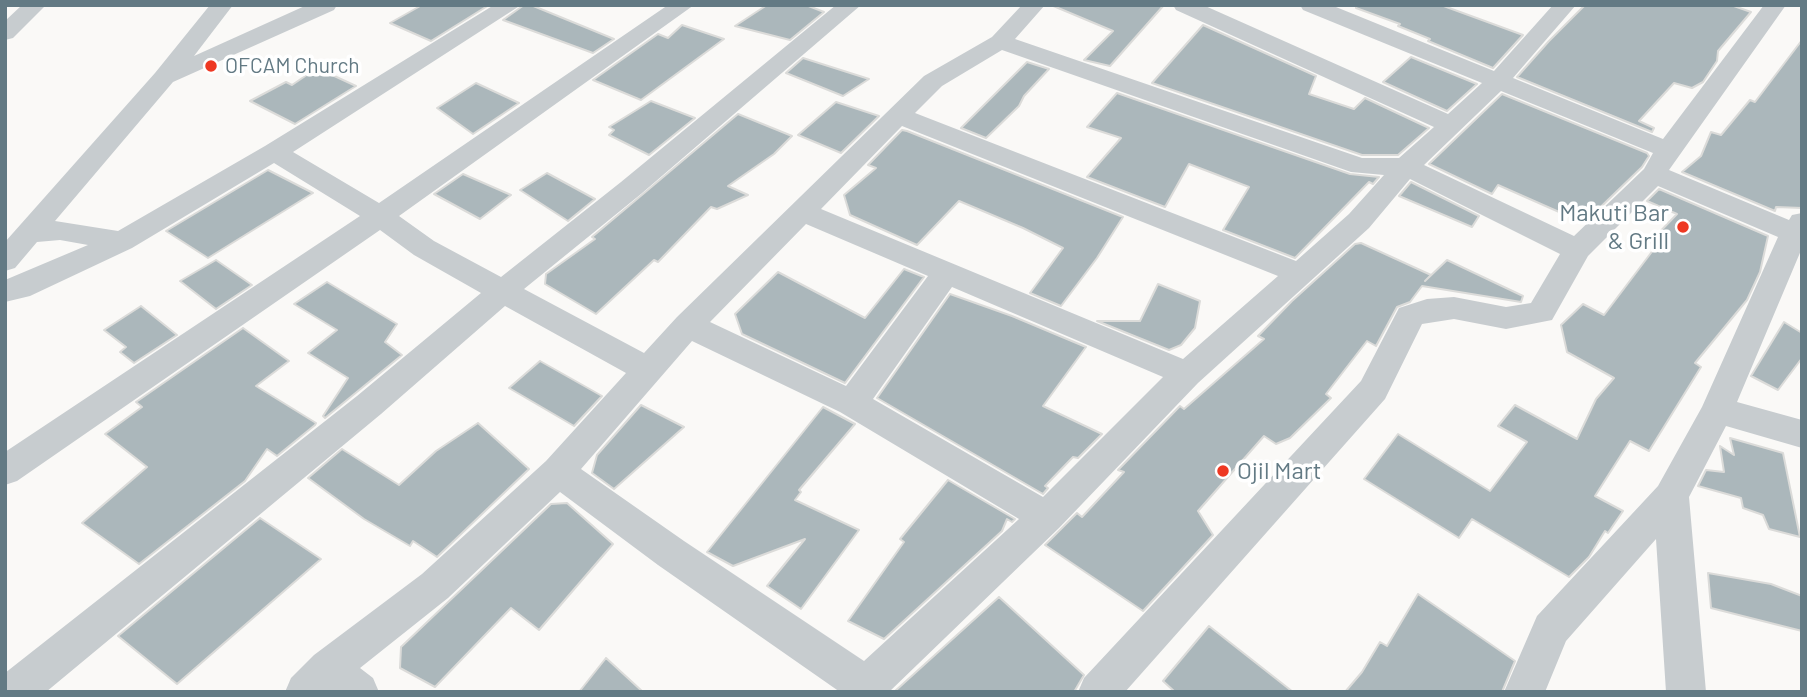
<!DOCTYPE html>
<style>
body{margin:0}
#map{position:relative;width:1807px;height:697px;overflow:hidden;background:#faf9f7;font-family:Barlow,sans-serif}
canvas{display:block}
.frame{position:absolute;inset:0;border:7px solid #637a84;pointer-events:none}
</style>
<div id="map">
<canvas width="1807" height="697"></canvas>
<div class="frame"></div>
</div>
<script>
const context = document.querySelector('canvas').getContext('2d');
context.lineJoin = 'round';
function paint(path, color) {
  context.fillStyle = color;
  context.fill(path, 'evenodd');
}
function toPath(rows) {
  const path = new Path2D();
  for (const r of rows) {
    path.moveTo(r[0], r[1]);
    for (let i = 2; i < r.length; i += 2) path.lineTo(r[i], r[i + 1]);
  }
  return path;
}
function strokePath(path, color, width, dash) {
  context.strokeStyle = color;
  context.lineWidth = width;
  context.lineCap = dash ? 'butt' : 'round';
  context.setLineDash(dash || []);
  context.stroke(path);
}
function drawText(font, color, halo, rows, align = 'center') {
  context.font = font + ' Barlow,sans-serif';
  context.lineWidth = 7;
  context.setLineDash([]);
  context.textBaseline = 'middle';
  context.strokeStyle = halo;
  context.fillStyle = color;
  for (const [text, x, y, turn = 0] of rows) {
    context.save();
    context.translate(x, y);
    context.rotate((+turn || 0) * Math.PI / 180);
    context.textAlign = isNaN(turn) ? turn : align;
    if (halo) context.strokeText(text, 0, 0);
    context.fillText(text, 0, 0);
    context.restore();
  }
}
const building = toPath([
 [422,5,489,5,431,41,390,23,422,5],
 [524,5,531,5,614,39,593,53,503,20,524,5],
 [767,5,806,5,824,12,790,40,735,26,767,5],
 [1051,5,1164,5,1110,66,1084,60,1113,31,1051,5],
 [1356,5,1441,5,1523,35,1493,68,1428,41,1430,39,1398,26,1400,24,1356,8,1356,5],
 [1585,5,1731,5,1751,12,1718,51,1717,61,1703,82,1692,88,1674,83,1639,121,1654,128,1652,132,1517,77,1549,41,1585,5],
 [682,25,724,39,641,100,593,80,658,34,668,38,682,25],
 [1203,25,1316,76,1309,94,1354,109,1365,98,1429,128,1398,155,1362,155,1152,83,1203,25],
 [1802,40,1802,208,1776,207,1775,211,1682,172,1701,156,1711,132,1721,135,1750,100,1755,102,1802,40],
 [1411,57,1477,84,1447,111,1383,82,1411,57],
 [803,58,869,79,843,96,786,73,803,58],
 [1027,62,1049,69,1024,96,1019,106,986,138,961,128,1027,62],
 [317,68,356,86,295,124,250,101,286,82,292,85,317,68],
 [476,83,519,103,473,134,437,108,476,83],
 [1117,93,1350,174,1379,177,1373,184,1369,182,1295,258,1223,230,1249,187,1189,164,1165,207,1087,177,1121,138,1087,127,1117,93],
 [1502,94,1647,153,1649,156,1642,167,1584,223,1498,185,1492,194,1429,164,1502,94],
 [651,101,695,118,649,155,609,135,614,130,609,127,651,101],
 [836,102,879,116,841,153,798,135,836,102],
 [738,114,792,136,774,154,728,186,748,195,717,209,711,207,658,262,654,260,596,314,545,284,546,274,595,239,592,237,738,114],
 [902,130,907,131,1123,217,1097,258,1061,306,1030,293,1063,248,1023,228,959,201,917,245,850,215,844,195,876,168,868,165,902,130],
 [268,170,313,193,208,258,166,231,268,170],
 [547,173,595,199,568,221,520,190,547,173],
 [463,174,511,195,480,219,434,194,463,174],
 [1411,182,1479,216,1472,227,1399,196,1411,182],
 [1659,189,1768,236,1760,272,1747,300,1695,363,1701,367,1649,451,1630,441,1595,496,1623,511,1608,533,1605,531,1589,557,1569,577,1472,519,1459,538,1364,479,1398,434,1490,491,1527,442,1498,426,1515,405,1577,439,1596,399,1614,378,1567,352,1561,325,1583,304,1604,315,1657,245,1650,242,1677,214,1647,201,1659,189],
 [1361,243,1431,275,1425,281,1447,260,1523,296,1521,302,1422,286,1410,302,1397,307,1376,346,1367,341,1326,394,1331,398,1290,438,1276,444,1264,436,1198,511,1213,535,1143,611,1045,545,1077,513,1082,517,1124,472,1118,470,1180,406,1184,409,1264,339,1258,336,1292,301,1355,244,1361,243],
 [216,260,252,285,216,309,180,281,216,260],
 [904,269,924,277,845,383,742,334,735,314,778,272,865,318,904,269],
 [327,282,397,324,385,342,402,355,325,418,323,416,348,378,308,353,337,330,294,304,327,282],
 [1158,284,1200,301,1195,328,1181,345,1169,350,1097,321,1140,321,1158,284],
 [950,294,1012,316,1086,347,1043,406,1102,434,1078,458,1073,457,1045,486,1048,488,1043,494,877,398,950,294],
 [141,306,177,335,134,363,120,352,126,347,104,330,141,306],
 [1784,322,1802,333,1802,358,1778,390,1751,376,1784,322],
 [243,328,289,361,256,386,316,423,315,425,277,456,267,449,245,481,139,564,82,523,147,467,105,434,142,407,136,402,243,328],
 [540,361,602,396,574,426,509,388,540,361],
 [641,405,684,427,614,489,592,473,597,455,641,405],
 [823,407,855,424,799,490,801,492,795,500,859,530,801,609,767,586,805,539,733,566,707,552,823,407],
 [478,423,529,469,437,557,413,541,410,546,364,519,308,478,342,449,399,485,436,451,478,423],
 [1730,438,1783,453,1800,537,1769,529,1763,515,1743,508,1741,498,1698,486,1706,470,1724,472,1720,446,1734,455,1730,438],
 [948,480,1015,519,1012,522,1007,519,1002,531,884,639,848,621,904,542,900,539,948,480],
 [567,503,613,544,539,630,511,608,435,687,400,668,401,647,551,504,567,503],
 [260,518,321,559,177,684,118,636,260,518],
 [1708,573,1771,584,1802,596,1802,631,1711,608,1708,573],
 [1418,594,1515,661,1502,692,1345,692,1362,672,1380,642,1387,646,1418,594],
 [999,597,1084,675,1074,692,894,692,999,597],
 [1209,626,1293,692,1175,692,1163,681,1209,626],
 [606,658,643,692,579,692,606,658]
]);
paint(building, '#abb7bb');
strokePath(building, '#dbdbd9', 2);
paint(toPath([
 [22,5,46,5,13,38,5,40,5,21,22,5],
 [210,5,233,5,194,56,307,5,337,5,334,10,173,82,55,221,118,231,265,146,494,5,521,5,293,152,379,203,668,5,694,5,399,216,434,241,501,277,621,182,836,5,861,5,641,194,524,289,644,353,677,317,924,76,992,37,1022,5,1045,5,1015,39,1362,158,1399,158,1434,127,1176,10,1173,5,1203,5,1448,114,1482,83,1303,10,1300,5,1331,5,1494,71,1553,5,1576,5,1513,78,1663,139,1764,5,1786,5,1669,170,1789,220,1792,215,1802,213,1802,248,1737,402,1802,420,1802,448,1726,426,1689,497,1706,692,1666,692,1656,539,1566,641,1545,692,1504,692,1537,616,1658,486,1702,407,1778,237,1658,186,1588,256,1552,320,1506,329,1454,319,1422,324,1385,399,1125,692,1078,692,1084,678,1361,381,1399,308,1427,299,1454,297,1506,307,1531,303,1560,254,1410,179,1369,228,1198,383,1059,528,889,692,840,692,658,565,560,492,448,598,360,668,373,678,379,692,285,692,291,678,314,655,422,574,546,461,626,373,505,306,381,414,46,692,5,692,5,673,357,396,481,293,414,255,380,230,17,481,5,485,5,452,360,216,274,163,132,248,30,296,5,302,5,280,88,245,60,240,37,242,15,268,5,271,5,242,155,73,210,5],
 [1002,50,1351,172,1384,175,1349,214,1296,261,915,113,942,86,1002,50],
 [1501,91,1653,153,1644,169,1574,236,1424,165,1501,91],
 [902,126,1278,276,1183,359,821,209,902,126],
 [806,224,928,276,846,386,710,322,806,224],
 [952,287,1163,377,1043,497,873,399,952,287],
 [692,341,840,412,1019,519,864,661,684,541,581,469,692,341]
]), '#c7cccf');
for (const [x, y, r, color] of [
 [211,66,7,"#ee3822"],
 [1683,227,7,"#ee3822"],
 [1223,471,7,"#ee3822"]
]) {
  const dot = new Path2D();
  dot.arc(x, y, r, 0, 2 * Math.PI);
  context.fillStyle = color;
  context.fill(dot);
  strokePath(dot, '#fff', 2.5);
}
drawText('21px', '#637a84', '#fff', [
 ["OFCAM Church",225,66]
], 'left');
drawText('24px', '#637a84', '#fff', [
 ["Makuti Bar",1669,213],
 ["& Grill",1669,241],
 ["Ojil Mart",1237,471,"left"]
], 'right');
</script>
